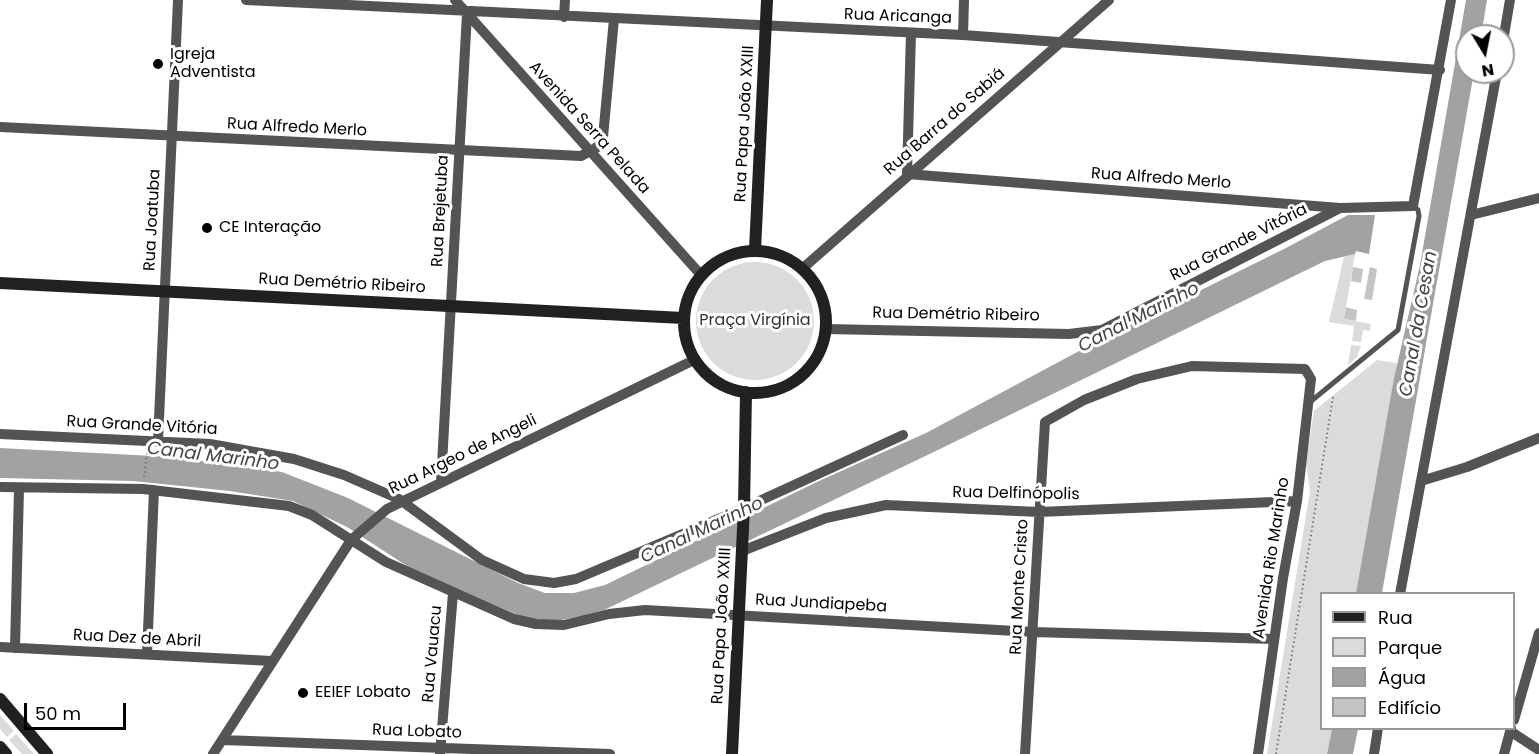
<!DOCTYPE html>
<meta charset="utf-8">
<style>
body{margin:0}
#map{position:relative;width:1539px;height:754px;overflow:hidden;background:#fff;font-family:Poppins,sans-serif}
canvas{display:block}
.legend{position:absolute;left:1320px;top:592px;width:195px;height:138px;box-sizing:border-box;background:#fff;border:2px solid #999;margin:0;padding:8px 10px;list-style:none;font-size:18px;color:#000}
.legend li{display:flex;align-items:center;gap:12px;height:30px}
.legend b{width:30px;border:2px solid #999}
.north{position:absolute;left:1455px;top:24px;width:60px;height:60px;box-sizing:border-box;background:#fff;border:2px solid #999;border-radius:50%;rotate:170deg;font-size:16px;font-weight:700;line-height:24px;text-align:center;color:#000}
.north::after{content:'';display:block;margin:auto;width:21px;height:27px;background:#000;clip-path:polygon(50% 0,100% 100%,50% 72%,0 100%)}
.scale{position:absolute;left:24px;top:703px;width:102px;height:27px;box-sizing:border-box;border:3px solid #000;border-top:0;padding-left:8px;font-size:18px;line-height:21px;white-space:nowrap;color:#000;-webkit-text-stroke:4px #fff;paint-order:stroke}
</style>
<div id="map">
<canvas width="1539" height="754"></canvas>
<ul class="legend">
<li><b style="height:8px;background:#212121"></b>Rua</li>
<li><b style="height:16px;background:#dbdbdb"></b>Parque</li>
<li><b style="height:16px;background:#a2a2a2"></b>Água</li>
<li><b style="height:16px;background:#c4c4c4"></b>Edifício</li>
</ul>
<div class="north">N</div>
<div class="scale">50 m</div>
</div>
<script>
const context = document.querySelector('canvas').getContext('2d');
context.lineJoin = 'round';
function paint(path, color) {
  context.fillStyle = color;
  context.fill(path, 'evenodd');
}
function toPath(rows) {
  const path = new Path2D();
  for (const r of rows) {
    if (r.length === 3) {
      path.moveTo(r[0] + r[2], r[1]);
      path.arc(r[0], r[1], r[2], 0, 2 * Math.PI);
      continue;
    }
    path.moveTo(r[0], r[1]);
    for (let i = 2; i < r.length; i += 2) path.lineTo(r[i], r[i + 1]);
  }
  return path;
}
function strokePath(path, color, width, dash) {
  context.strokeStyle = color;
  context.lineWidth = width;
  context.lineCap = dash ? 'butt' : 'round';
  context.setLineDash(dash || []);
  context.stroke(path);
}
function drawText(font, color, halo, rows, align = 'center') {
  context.font = font + ' Poppins,sans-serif';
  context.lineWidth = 6;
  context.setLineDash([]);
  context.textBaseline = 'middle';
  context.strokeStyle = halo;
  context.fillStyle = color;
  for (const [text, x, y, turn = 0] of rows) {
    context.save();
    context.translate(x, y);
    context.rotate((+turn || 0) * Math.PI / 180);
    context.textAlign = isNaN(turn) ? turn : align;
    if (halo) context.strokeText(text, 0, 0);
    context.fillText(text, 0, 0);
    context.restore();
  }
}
paint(toPath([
 [1355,254,1344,319,1371,324,1370,331,1363,330,1361,342,1352,341,1354,326,1329,322,1344,257],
 [755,321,59],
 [1351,345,1361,346,1357,357,1348,365],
 [1377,360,1397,363,1356,593,1322,594,1322,728,1332,729,1327,754,1267,754,1310,491,1306,462,1314,411],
 [0,715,14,731,7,737,0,729],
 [16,734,34,754,22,754,9,740]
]), '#dbdbdb');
paint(toPath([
 [1466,0,1487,0,1481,36,1467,36,1467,72,1474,72,1382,593,1356,593,1394,378,1420,265],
 [1348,215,1375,215,1369,254,1356,251,1355,254,1325,261,940,449,604,610,582,616,556,621,527,619,410,568,347,527,293,501,230,491,133,481,0,478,0,448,173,457,282,472,348,498,518,583,545,593,574,593,605,585,819,481,926,433,1094,343,1284,249],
 [1332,729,1358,729,1353,754,1327,754]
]), '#a2a2a2');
paint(toPath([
 [1353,267,1363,269,1361,283,1351,281],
 [1370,267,1377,269,1372,300,1364,299],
 [1346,307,1357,310,1356,321,1344,319]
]), '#c4c4c4');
strokePath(toPath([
 [144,477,147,453],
 [1276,754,1333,397]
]), '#767676', 2, [1.5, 3]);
strokePath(toPath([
 [1310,402,1398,330,1419,216,1418,210,1414,206]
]), '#545454', 5);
strokePath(toPath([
 [246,0,963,35,1440,70],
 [455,0,701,275],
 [564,17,565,0],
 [911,33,907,174,1340,208,1413,206,1451,0],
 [963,35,964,0],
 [1503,41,1510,0],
 [0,127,581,156,596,148,603,137,614,19],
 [1471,215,1539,198],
 [803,268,1109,0],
 [826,329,1069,334,1102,330,1340,208],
 [0,434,210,444,294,459,344,475,399,499,482,560,524,579,554,583,576,579,744,508,903,435],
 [158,441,178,0],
 [1421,481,1467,467,1539,438],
 [441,482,467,14],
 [0,487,143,489,289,506,312,515,386,562,514,619,536,624,564,625,609,614,645,610,1033,632,1274,639],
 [742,551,826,518,886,505,1039,512,1297,501],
 [1400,594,1497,72],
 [0,647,272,661],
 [15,648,19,489],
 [147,654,154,490],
 [1514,720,1539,633],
 [1510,731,1539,750],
 [223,740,610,754],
 [213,754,351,540,387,509,694,360],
 [440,754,453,593],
 [1025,754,1045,422,1084,400,1137,379,1192,366,1305,369,1311,379,1297,501,1283,578,1258,754],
 [1374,754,1378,728],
 [1504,754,1511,728]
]), '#545454', 10);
strokePath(toPath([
 [755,250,767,0],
 [755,322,71],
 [0,283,683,318],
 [0,699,47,754],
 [0,747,6,754],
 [732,754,744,508,746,392]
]), '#212121', 12);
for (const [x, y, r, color] of [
 [158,64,6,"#000"],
 [207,228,6,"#000"],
 [303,693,6,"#000"]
]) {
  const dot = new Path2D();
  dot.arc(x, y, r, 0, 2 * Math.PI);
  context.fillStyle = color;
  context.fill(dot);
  strokePath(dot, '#fff', 2);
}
drawText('16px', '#000', '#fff', [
 ["Rua Aricanga",898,17,2],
 ["Rua Barra do Sabiá",945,122,-41],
 ["Rua Papa João XXIII",745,124,-87],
 ["Rua Alfredo Merlo",297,128,3],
 ["Avenida Serra Pelada",589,128,48],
 ["Rua Alfredo Merlo",1161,179,4],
 ["Rua Brejetuba",441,211,-87],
 ["Rua Joatuba",153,220,-87],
 ["Rua Grande Vitória",1239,243,-27],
 ["Rua Demétrio Ribeiro",342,284,3],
 ["Rua Demétrio Ribeiro",956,315,1],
 ["Rua Grande Vitória",142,426,3],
 ["Rua Argeo de Angeli",463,455,-26],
 ["Rua Delfinópolis",1016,494,1],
 ["Avenida Rio Marinho",1272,558,-81],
 ["Rua Monte Cristo",1020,587,-87],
 ["Rua Jundiapeba",821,604,3],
 ["Rua Papa João XXIII",722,626,-87],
 ["Rua Dez de Abril",137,639,3],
 ["Rua Vauacu",433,654,-85],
 ["Rua Lobato",417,732,2]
]);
drawText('16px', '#000', '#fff', [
 ["Igreja",170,55],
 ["Adventista",170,73],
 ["CE Interação",219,228],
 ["EEIEF Lobato",315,693]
], 'left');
drawText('16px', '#323232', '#fff', [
 ["Praça Virgínia",755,321]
]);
drawText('italic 18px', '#434343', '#fff', [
 ["Canal Marinho",1139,318,-27],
 ["Canal da Cesan",1419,324,-80],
 ["Canal Marinho",213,457,7],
 ["Canal Marinho",702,531,-25]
]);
</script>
